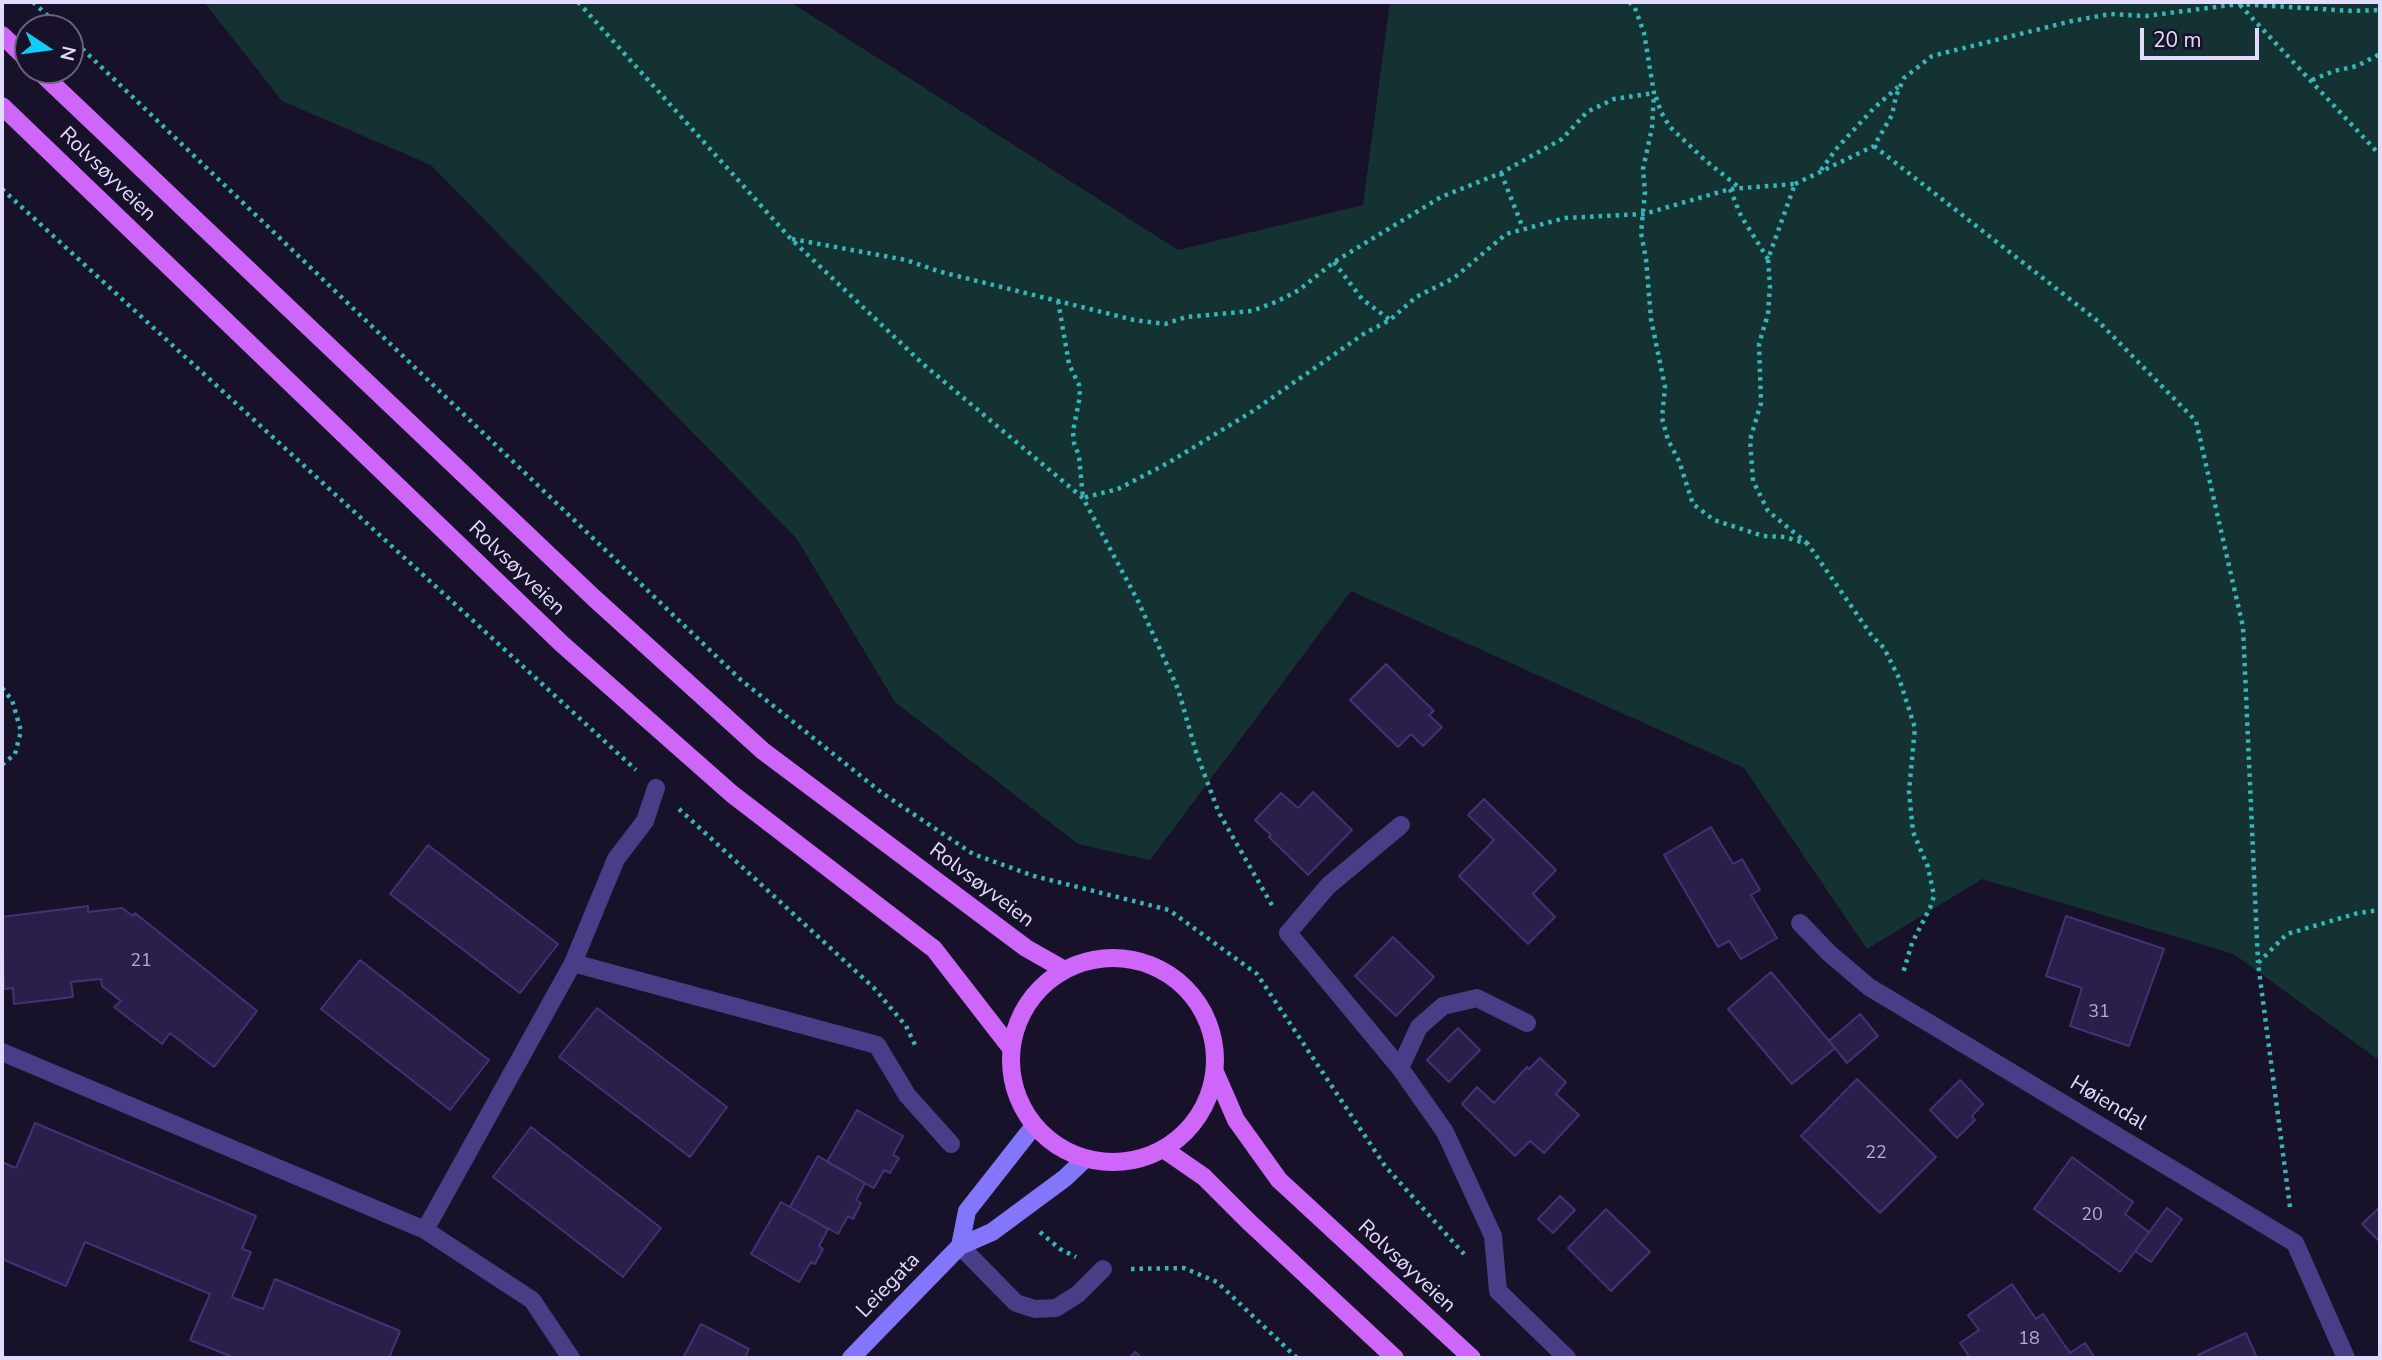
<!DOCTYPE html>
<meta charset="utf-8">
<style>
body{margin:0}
#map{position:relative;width:2382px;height:1360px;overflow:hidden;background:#171229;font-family:"Nunito Sans",sans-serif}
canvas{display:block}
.frame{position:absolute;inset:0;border:4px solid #e2dbfe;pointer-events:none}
.north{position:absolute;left:14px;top:14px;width:70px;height:70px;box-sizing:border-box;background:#171229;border:2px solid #68627e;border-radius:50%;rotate:103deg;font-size:19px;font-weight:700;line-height:28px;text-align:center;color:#e2dbfe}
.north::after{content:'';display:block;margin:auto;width:24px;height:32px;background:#0ecef7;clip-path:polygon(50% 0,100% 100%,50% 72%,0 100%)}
.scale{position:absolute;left:2140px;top:28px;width:119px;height:32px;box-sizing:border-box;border:4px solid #e2dbfe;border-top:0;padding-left:9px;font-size:21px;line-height:24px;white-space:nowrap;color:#e2dbfe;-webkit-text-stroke:5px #171229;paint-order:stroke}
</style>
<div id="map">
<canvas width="2382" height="1360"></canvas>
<div class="frame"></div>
<div class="north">N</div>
<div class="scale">20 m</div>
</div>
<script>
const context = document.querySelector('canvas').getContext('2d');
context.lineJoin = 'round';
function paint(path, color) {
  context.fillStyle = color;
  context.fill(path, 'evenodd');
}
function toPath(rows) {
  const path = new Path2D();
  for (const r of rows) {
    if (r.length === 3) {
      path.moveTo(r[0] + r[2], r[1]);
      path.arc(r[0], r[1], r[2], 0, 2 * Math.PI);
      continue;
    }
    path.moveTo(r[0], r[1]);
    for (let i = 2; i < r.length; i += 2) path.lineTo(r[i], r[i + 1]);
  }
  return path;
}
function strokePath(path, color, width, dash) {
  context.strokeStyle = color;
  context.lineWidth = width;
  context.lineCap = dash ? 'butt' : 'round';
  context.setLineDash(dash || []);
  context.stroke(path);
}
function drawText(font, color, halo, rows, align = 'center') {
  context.font = font + ' "Nunito Sans",sans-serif';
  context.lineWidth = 5;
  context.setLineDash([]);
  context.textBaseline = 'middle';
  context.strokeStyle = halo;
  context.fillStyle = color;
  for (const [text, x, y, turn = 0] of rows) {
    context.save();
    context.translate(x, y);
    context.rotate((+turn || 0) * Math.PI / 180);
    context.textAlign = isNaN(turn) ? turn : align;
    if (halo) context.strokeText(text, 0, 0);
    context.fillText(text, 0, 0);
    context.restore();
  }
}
paint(toPath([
 [204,2,790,2,1178,250,1363,205,1390,2,2380,2,2380,1061,2234,954,1982,879,1867,949,1744,768,1351,591,1150,860,1078,844,895,702,797,539,431,165,282,101]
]), '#153233');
const building = toPath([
 [1386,664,1434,711,1429,715,1442,727,1423,746,1411,734,1398,747,1350,700,1386,664],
 [1313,792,1352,830,1308,875,1269,837,1271,835,1255,820,1281,793,1298,808,1313,792],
 [1484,799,1556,870,1533,894,1555,917,1528,944,1459,876,1494,840,1468,815,1484,799],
 [1711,827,1733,864,1742,859,1760,890,1751,895,1777,938,1741,959,1729,941,1718,947,1664,855,1711,827],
 [428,845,558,944,520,993,390,894,428,845],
 [88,906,88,912,122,908,133,916,135,913,257,1011,214,1067,170,1033,162,1044,114,1007,121,1001,102,986,101,979,71,982,73,997,14,1004,13,988,4,989,2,917,88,906],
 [2066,916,2164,949,2129,1046,2070,1026,2082,988,2046,976,2066,916],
 [1393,937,1434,977,1396,1016,1355,976,1393,937],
 [360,960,489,1060,450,1110,321,1009,360,960],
 [1771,972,1835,1048,1792,1084,1728,1009,1771,972],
 [597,1008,727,1107,690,1157,559,1057,597,1008],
 [1860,1014,1878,1036,1847,1063,1829,1041,1860,1014],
 [1458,1028,1480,1050,1449,1082,1427,1060,1458,1028],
 [1540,1058,1566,1082,1556,1094,1579,1115,1544,1153,1530,1141,1515,1156,1462,1104,1477,1087,1494,1103,1527,1067,1529,1069,1540,1058],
 [1857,1079,1936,1157,1880,1213,1801,1136,1857,1079],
 [1960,1080,1983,1104,1972,1116,1975,1120,1957,1138,1930,1110,1960,1080],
 [857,1110,903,1136,893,1155,899,1158,890,1173,884,1170,874,1188,827,1162,857,1110],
 [35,1123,256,1216,242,1249,251,1252,232,1297,263,1309,275,1279,400,1331,389,1358,235,1358,190,1340,210,1294,85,1242,66,1286,2,1259,2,1162,16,1168,35,1123],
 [531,1127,661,1228,623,1277,493,1177,531,1127],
 [818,1156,865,1183,856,1200,861,1203,853,1219,848,1216,838,1234,790,1207,818,1156],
 [2072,1157,2133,1202,2125,1214,2149,1232,2120,1272,2034,1209,2072,1157],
 [1560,1196,1575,1210,1553,1233,1538,1219,1560,1196],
 [781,1202,828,1229,819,1246,823,1249,815,1264,811,1262,799,1282,751,1254,781,1202],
 [2380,1207,2380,1242,2362,1224,2380,1207],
 [2167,1208,2182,1219,2151,1262,2135,1251,2167,1208],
 [1606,1209,1650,1252,1611,1291,1568,1248,1606,1209],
 [2012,1284,2036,1319,2043,1314,2070,1353,2085,1343,2095,1358,1970,1358,1960,1343,1979,1330,1968,1315,2012,1284],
 [701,1324,749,1349,745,1358,683,1358,701,1324],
 [2246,1333,2257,1358,2199,1358,2198,1355,2246,1333],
 [1135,1352,1142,1358,1129,1358,1135,1352]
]);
paint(building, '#2a1e4a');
strokePath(building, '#443175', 2);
strokePath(toPath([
 [33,2,61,28],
 [578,2,791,239,923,364,1083,498,1138,601,1178,689,1196,752,1219,813,1273,907],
 [1629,2,1635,8,1644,33,1654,93,1652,128,1643,169,1645,192,1641,233,1646,259,1651,319,1665,387,1662,418,1668,440,1679,461,1693,504,1714,520,1763,536,1785,537,1808,544,1872,636,1884,648,1899,678,1915,728,1909,791,1913,832,1928,867,1934,896,1930,908,1912,943,1903,973],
 [2240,5,2380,155],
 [70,37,741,680,882,793,973,854,1034,876,1169,910,1257,974,1385,1166,1464,1254],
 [2312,80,2334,71,2357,66,2380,54],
 [1656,97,1661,112,1670,127,1706,161,1740,188],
 [1874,146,2099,322,2196,421,2243,627,2258,963],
 [1821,170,1837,148,1874,108,1898,87],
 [1501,173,1523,228],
 [1795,184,1874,146,1892,115,1896,96,1904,78,1932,56,2072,21,2110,14,2146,16,2239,4,2353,11,2380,10],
 [2,189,636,770],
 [1730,189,1741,216,1768,259],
 [792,239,906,260,941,272,1134,320,1165,324,1186,317,1252,311,1276,302,1299,290,1334,262,1441,197,1501,173,1562,139,1587,112,1614,99,1654,93],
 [1334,262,1362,299,1390,320],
 [1058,301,1069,364,1079,385,1080,396,1073,431,1074,443,1079,456,1083,498,1118,489,1168,463,1253,411,1365,333,1390,320,1416,297,1454,278,1506,234,1565,218,1644,214,1730,189,1795,184,1768,259,1770,286,1768,314,1759,344,1761,403,1750,440,1753,481,1768,511,1808,544],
 [2,688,12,700,21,731,15,754,2,765],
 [679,809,874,988,906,1026,916,1047],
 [2290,1207,2258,963,2287,934,2358,913,2380,910],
 [1040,1232,1060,1249,1076,1257],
 [1131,1269,1184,1268,1217,1282,1297,1358]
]), '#35b6b8', 4.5, [3.5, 5]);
strokePath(toPath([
 [1288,933,1328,886,1401,825],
 [573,963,616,859,645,821,656,788],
 [2,1052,425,1230,532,1300,571,1358],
 [1400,1068,1419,1027,1443,1006,1477,998,1527,1023],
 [425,1230,573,963,877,1045,907,1095,951,1144]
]), '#473e87', 18);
strokePath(toPath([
 [1800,923,1829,953,1869,987,2295,1243,2346,1358],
 [1288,933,1400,1068,1445,1132,1493,1236,1498,1291,1567,1358],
 [960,1246,1016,1303,1035,1309,1056,1308,1078,1294,1103,1269]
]), '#473e87', 18);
strokePath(toPath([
 [960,1246,967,1211,1033,1127],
 [851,1358,960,1246,992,1232,1065,1178,1084,1160]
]), '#8376fa', 18);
strokePath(toPath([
 [2,35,28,60],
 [38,70,594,598,763,751,1026,948,1063,969],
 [2,106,562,644,732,794,934,949,1010,1047],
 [1113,1060,102],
 [1215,1072,1236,1120,1279,1180,1472,1358],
 [1165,1150,1204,1177,1248,1221,1395,1358]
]), '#ce66fa', 18);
drawText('18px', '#b4acd1', null, [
 ["21",141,962],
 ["31",2099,1013],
 ["22",1876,1154],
 ["20",2092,1216],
 ["18",2029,1340]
]);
drawText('21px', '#e2dbfe', '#171229', [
 ["Rolvsøyveien",107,175,44],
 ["Rolvsøyveien",516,569,44],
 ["Rolvsøyveien",981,886,37],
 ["Høiendal",2108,1104,31],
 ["Rolvsøyveien",1406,1267,43],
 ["Leiegata",889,1286,-46]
]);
</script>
